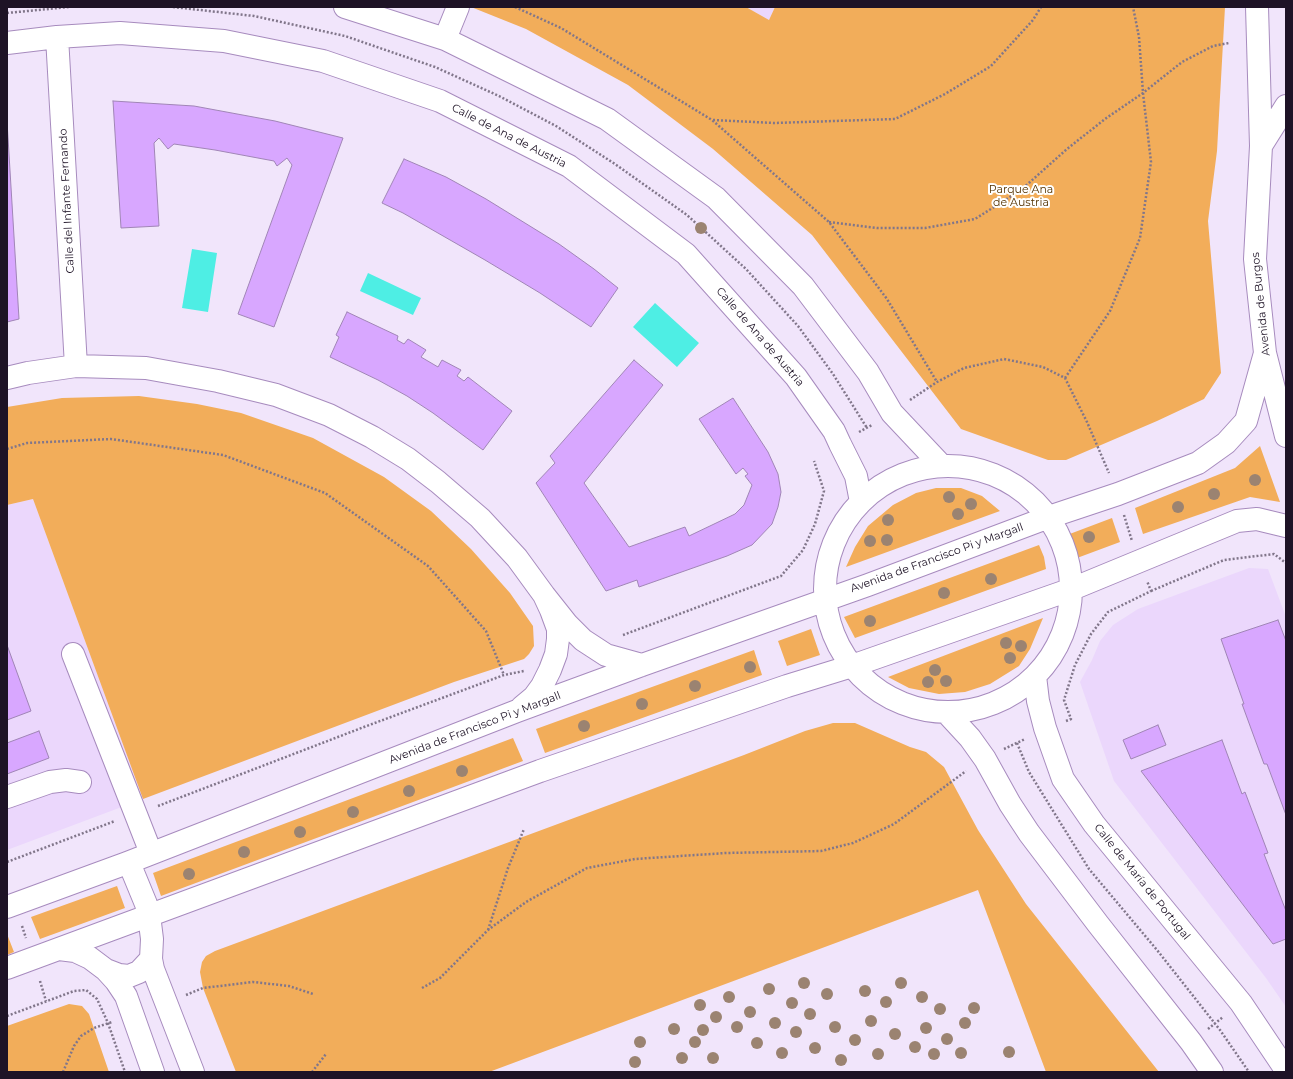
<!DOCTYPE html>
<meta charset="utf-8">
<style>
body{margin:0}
#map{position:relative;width:1293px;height:1079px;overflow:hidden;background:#f1e5fb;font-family:Montserrat,sans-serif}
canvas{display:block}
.frame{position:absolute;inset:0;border:8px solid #1e1326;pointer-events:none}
</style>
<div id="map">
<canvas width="1293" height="1079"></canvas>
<div class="frame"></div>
</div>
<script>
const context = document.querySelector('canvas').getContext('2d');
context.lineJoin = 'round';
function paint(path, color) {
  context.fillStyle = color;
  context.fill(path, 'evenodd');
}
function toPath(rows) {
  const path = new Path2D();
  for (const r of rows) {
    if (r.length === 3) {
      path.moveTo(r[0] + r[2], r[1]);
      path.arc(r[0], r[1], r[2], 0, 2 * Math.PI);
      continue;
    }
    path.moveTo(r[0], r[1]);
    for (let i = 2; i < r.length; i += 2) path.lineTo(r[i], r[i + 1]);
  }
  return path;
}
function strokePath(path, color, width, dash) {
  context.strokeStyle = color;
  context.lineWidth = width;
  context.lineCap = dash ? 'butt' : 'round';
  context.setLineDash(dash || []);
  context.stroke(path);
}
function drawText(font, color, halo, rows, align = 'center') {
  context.font = font + ' Montserrat,sans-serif';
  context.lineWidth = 4;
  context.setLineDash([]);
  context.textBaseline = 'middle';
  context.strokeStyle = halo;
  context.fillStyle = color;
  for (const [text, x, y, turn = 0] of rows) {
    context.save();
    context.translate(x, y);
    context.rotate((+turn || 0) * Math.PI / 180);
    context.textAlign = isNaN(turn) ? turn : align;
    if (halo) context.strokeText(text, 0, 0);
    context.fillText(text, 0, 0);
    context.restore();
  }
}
paint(toPath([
 [746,7,775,7,769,20],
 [33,499,143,799,7,850,7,505],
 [1249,568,1268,569,1286,617,1286,1007,1266,978,1114,781,1080,682,1092,660,1100,641,1113,625,1138,609]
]), '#ebd7fc');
paint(toPath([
 [471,7,746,7,769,20,775,7,1225,7,1217,151,1208,221,1221,373,1204,399,1157,421,1066,460,1048,460,961,429,812,235,713,149,628,85,526,29],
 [139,396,197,404,241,413,313,438,384,477,431,511,471,549,510,593,533,626,534,646,529,654,524,659,454,682,143,799,33,499,7,505,7,407,62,398],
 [1260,446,1280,502,1250,497,1143,534,1135,508,1235,468],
 [936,488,961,488,982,496,1000,511,846,567,855,547,868,526,893,505,916,493],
 [1112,518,1120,542,1077,558,1067,535],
 [1039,545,1044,557,1046,569,855,638,844,617],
 [1043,618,1030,649,1019,666,990,684,965,692,939,694,909,688,888,677],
 [811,629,820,655,787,666,778,641],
 [754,650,762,675,545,753,536,729],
 [833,723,855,723,910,747,926,752,944,767,978,830,1026,904,1159,1072,1046,1072,978,890,489,1072,236,1072,203,988,200,972,202,962,206,956,215,951,744,755,805,731],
 [513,738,523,761,161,896,153,873],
 [117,886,125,908,40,939,31,917],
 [7,934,14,952,7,955],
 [69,1004,82,1006,89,1014,109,1072,7,1072,7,1026]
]), '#f2ad5a');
paint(toPath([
 [192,249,217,253,208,312,182,308],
 [368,273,421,298,413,315,360,291],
 [655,303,699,343,677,367,633,327]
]), '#4eeee4');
const building = toPath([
 [113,101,194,106,275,121,343,138,274,327,238,314,292,165,287,158,277,166,274,161,215,150,174,144,168,149,159,138,154,143,159,226,121,228,113,101],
 [7,121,19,319,7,322,7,121],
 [404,159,446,177,486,199,559,244,594,269,618,288,591,327,540,293,485,260,403,213,382,203,404,159],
 [347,312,398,336,397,340,404,344,408,339,426,350,421,357,438,367,442,360,461,370,457,376,464,381,468,377,512,411,483,450,433,413,407,396,378,380,330,357,339,337,336,335,347,312],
 [634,360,663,385,584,483,629,547,685,527,689,536,735,514,744,505,752,485,745,476,748,474,743,468,736,474,699,419,733,398,768,452,778,474,781,492,778,507,772,524,752,545,727,556,639,587,637,580,606,591,536,483,555,463,550,456,634,360],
 [1278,620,1286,641,1286,815,1267,764,1264,764,1242,704,1244,704,1221,639,1278,620],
 [7,645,31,711,7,720,7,645],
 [1158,725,1166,745,1131,759,1123,740,1158,725],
 [39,731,49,758,7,774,7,743,39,731],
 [1222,740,1242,794,1245,792,1268,853,1264,854,1286,911,1286,939,1273,944,1141,771,1222,740]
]);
paint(building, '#d8a7ff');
strokePath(building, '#a085b6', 1);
const minor = toPath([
 [345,7,445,39,607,119,716,198,803,286,868,372,892,413,941,465],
 [1257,7,1261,146,1255,259,1265,353,1286,436],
 [57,37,76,366],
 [445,39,458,7],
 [7,43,57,37,120,33,224,41,323,61,440,101,569,166,686,254,796,377,834,431,840,444,856,476,861,502],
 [1261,146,1286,106],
 [7,378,28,373,76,366,146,368,218,381,276,395,329,415,372,437,408,459,438,482,480,518,517,558,544,595],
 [948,589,123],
 [73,654,151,853],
 [1035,676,1038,701,1045,728,1063,779,1094,824,1241,1003,1286,1070],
 [522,707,534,697,542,686,550,670,556,654,558,639,558,629,551,610,544,595,567,624,583,640,606,655,642,665],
 [946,712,970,738,985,759,1010,804,1029,833,1098,924,1191,1042,1212,1072],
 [7,797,50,782,66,780,80,782],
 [127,863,132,870,146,904,149,915,152,939,151,959,153,969,193,1072],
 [7,907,127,863,517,711,642,665,868,585,1049,517,1118,494,1198,463,1226,443,1246,421,1265,353],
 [59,949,75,951,90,958,106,970,116,981,126,996,153,1072],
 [7,968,540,771,787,686,852,666,1072,589,1237,521,1257,519,1286,526],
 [106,970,119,975,129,976,139,972,151,959]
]);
strokePath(minor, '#a78bbe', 24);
strokePath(toPath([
 [173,7,254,16,345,36,435,67,499,96,556,126,615,164,687,215,746,269,798,326,833,374,867,428],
 [515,7,561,28,712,120,829,222,887,299,937,382],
 [7,13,69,7],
 [713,120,774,123,895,119,945,94,991,66,1033,20,1041,7],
 [829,222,877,228,925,228,975,219,1021,190,1067,149,1105,119,1143,93,1182,62,1213,46,1229,43],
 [1065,378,1110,311,1140,238,1151,162,1143,93,1139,37,1133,7],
 [910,400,937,382,964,368,1004,359,1043,367,1065,378,1087,422,1109,473],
 [859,432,872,425],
 [7,449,27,443,111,439,223,455,325,493,428,566,486,631,504,675],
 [1124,515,1132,541],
 [1151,591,1224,560,1274,554,1286,563],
 [623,635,781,576,803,550,815,524,824,491,814,461],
 [1066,721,1071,719,1064,700,1075,665,1091,634,1108,612,1151,591,1147,581],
 [1017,743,1029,772,1089,869,1157,950,1220,1030,1249,1072],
 [1004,749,1025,739],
 [158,806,364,727,504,675,524,671],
 [7,862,115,821],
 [22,926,26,938],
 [488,930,508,868,524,829],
 [40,981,46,1001],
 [422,988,440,978,488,930,526,902,587,868,635,859,726,853,821,851,853,843,894,824,966,771],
 [186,995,203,988,253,982,289,986,313,994],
 [7,1016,74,991,86,990,97,999,108,1023,125,1072],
 [1208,1029,1223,1017],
 [63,1072,74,1046,81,1036,94,1028,112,1022],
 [312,1072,326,1054]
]), '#81768a', 2.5, [2, 2]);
strokePath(minor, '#fff', 22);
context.fillStyle = '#9b8371';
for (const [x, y] of [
 [701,228],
 [1255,480],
 [1214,494],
 [949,497],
 [971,504],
 [1178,507],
 [958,514],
 [888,520],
 [1089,537],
 [887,540],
 [870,541],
 [991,579],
 [944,593],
 [870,621],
 [1006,643],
 [1021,646],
 [1010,658],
 [750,667],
 [935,670],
 [946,681],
 [928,682],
 [695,686],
 [642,704],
 [584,726],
 [462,771],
 [409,791],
 [353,812],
 [300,832],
 [244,852],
 [189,874],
 [804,983],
 [901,983],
 [769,989],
 [865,991],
 [827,994],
 [729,997],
 [922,997],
 [886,1002],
 [792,1003],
 [700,1005],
 [974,1008],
 [940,1009],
 [750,1012],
 [810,1014],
 [716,1017],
 [871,1021],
 [775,1023],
 [965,1023],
 [737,1027],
 [835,1027],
 [926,1028],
 [674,1029],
 [703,1030],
 [796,1032],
 [895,1034],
 [947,1039],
 [855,1040],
 [640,1042],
 [695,1042],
 [757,1043],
 [915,1047],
 [815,1048],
 [1009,1052],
 [782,1053],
 [961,1053],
 [878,1054],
 [934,1054],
 [682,1058],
 [713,1058],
 [841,1060],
 [635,1062]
]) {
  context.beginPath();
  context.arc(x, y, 6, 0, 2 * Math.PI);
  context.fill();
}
drawText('11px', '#1e1326', '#fff', [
 ["Calle de Ana de Austria",509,136,27],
 ["Calle del Infante Fernando",67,201,-93],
 ["Avenida de Burgos",1261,304,-96],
 ["Calle de Ana de Austria",760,337,49],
 ["Avenida de Francisco Pi y Margall",937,558,-20],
 ["Avenida de Francisco Pi y Margall",475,728,-21],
 ["Calle de María de Portugal",1142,882,51]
]);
drawText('11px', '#543200', '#fff', [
 ["Parque Ana",1021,190],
 ["de Austria",1021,203]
]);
</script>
